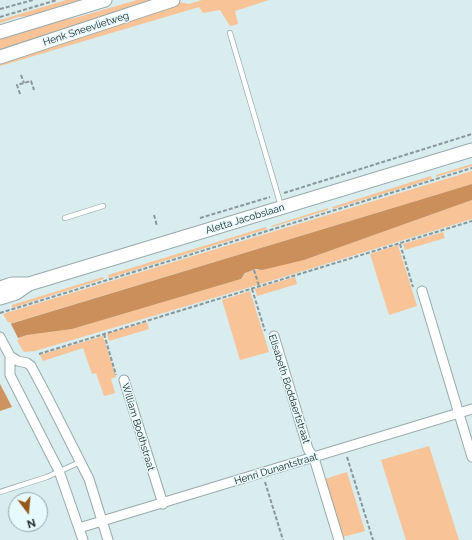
<!DOCTYPE html>
<style>
body{margin:0}
#map{position:relative;width:472px;height:540px;overflow:hidden;background:#d9ecee;font-family:Raleway,sans-serif}
canvas{display:block}
.north{position:absolute;left:8px;top:492px;width:40px;height:40px;box-sizing:border-box;background:#e6f9fc;border:1px solid #97a5a8;border-radius:50%;rotate:164deg;font-size:11px;font-weight:700;line-height:16px;text-align:center;color:#212829}
.north::after{content:'';display:block;margin:auto;width:14px;height:18px;background:#95591b;clip-path:polygon(50% 0,100% 100%,50% 72%,0 100%)}
</style>
<div id="map">
<canvas width="472" height="540"></canvas>
<div class="north">N</div>
</div>
<script>
const context = document.querySelector('canvas').getContext('2d');
context.lineJoin = 'round';
function paint(path, color) {
  context.fillStyle = color;
  context.fill(path, 'evenodd');
}
function toPath(rows) {
  const path = new Path2D();
  for (const r of rows) {
    path.moveTo(r[0], r[1]);
    for (let i = 2; i < r.length; i += 2) path.lineTo(r[i], r[i + 1]);
  }
  return path;
}
function strokePath(path, color, width, dash) {
  context.strokeStyle = color;
  context.lineWidth = width;
  context.lineCap = dash ? 'butt' : 'round';
  context.setLineDash(dash || []);
  context.stroke(path);
}
function drawText(font, color, halo, rows, align = 'center') {
  context.font = font + ' Raleway,sans-serif';
  context.lineWidth = 3;
  context.setLineDash([]);
  context.textBaseline = 'middle';
  context.strokeStyle = halo;
  context.fillStyle = color;
  for (const [text, x, y, turn = 0] of rows) {
    context.save();
    context.translate(x, y);
    context.rotate((+turn || 0) * Math.PI / 180);
    context.textAlign = isNaN(turn) ? turn : align;
    if (halo) context.strokeText(text, 0, 0);
    context.fillText(text, 0, 0);
    context.restore();
  }
}
paint(toPath([
 [66,0,90,0,37,15,18,17,0,23,0,20],
 [137,0,157,0,0,52,0,36,50,21,75,18],
 [202,0,269,0,235,11,238,24,230,26,220,10,203,13,199,7,0,66,0,60,179,2,189,4],
 [472,164,472,166,436,177,436,175],
 [472,171,472,184,9,324,3,314],
 [431,176,432,179,333,209,332,207],
 [472,200,472,219,254,286,35,351,24,352,16,339,27,335,72,329,241,279,247,272,304,260],
 [328,208,328,210,272,227,271,226],
 [266,227,267,229,109,278,108,275],
 [443,232,445,238,405,250,403,244],
 [398,245,417,306,389,315,370,254],
 [103,277,104,279,12,308,12,305],
 [295,277,297,284,257,296,255,289],
 [250,291,269,352,240,360,222,300],
 [147,322,149,329,109,341,107,334],
 [103,336,116,377,111,379,115,393,112,394,104,396,96,373,92,374,83,348,43,361,40,355],
 [429,446,459,540,406,540,381,460],
 [347,472,365,531,343,537,325,479]
]), '#f7c397');
paint(toPath([
 [0,384,12,407,0,411]
]), '#cf935f');
paint(toPath([
 [472,184,472,200,304,260,262,270,256,269,245,273,241,279,72,329,27,335,0,344,0,327]
]), '#ca8f5b');
paint(toPath([
 [10,322,19,340,0,346,0,325]
]), '#d9ecee');
const lane = toPath([
 [230,33,281,206],
 [65,218,103,206],
 [0,492,47,477,80,462]
]);
const street = toPath([
 [422,291,472,457],
 [274,336,308,449,314,458,339,540],
 [0,337,10,356,18,361,27,363,31,366,48,398,89,479,108,540],
 [10,356,10,375,59,471,83,540],
 [124,380,163,504],
 [79,528,472,409]
]);
const secondary = toPath([
 [0,32,105,0],
 [0,57,173,0],
 [0,288,12,284,29,284,472,150],
 [0,298,16,293,29,284]
]);
strokePath(lane, '#98aaac', 6);
strokePath(street, '#98aaac', 11);
strokePath(secondary, '#98aaac', 15);
strokePath(toPath([
 [0,9,33,0],
 [0,17,57,0],
 [21,75,24,83],
 [20,94,17,85,31,81,34,90],
 [284,193,472,134],
 [154,215,157,226],
 [200,218,270,197],
 [400,244,413,287],
 [254,270,259,286],
 [252,289,265,331],
 [0,313,472,168],
 [104,334,116,375],
 [39,354,472,221],
 [347,457,373,540],
 [265,482,283,540]
]), '#899798', 2, [4, 2]);
strokePath(lane, '#fff', 4.5);
strokePath(street, '#fff', 9);
strokePath(secondary, '#fff', 13);
drawText('10px', '#212829', '#e6f9fc', [
 ["Henk Sneevlietweg",86,29,-18],
 ["Aletta Jacobslaan",245,219,-17],
 ["Elisabeth Boddaertstraat",289,389,72],
 ["William Boothstraat",138,427,73],
 ["Henri Dunantstraat",276,469,-17]
]);
</script>
